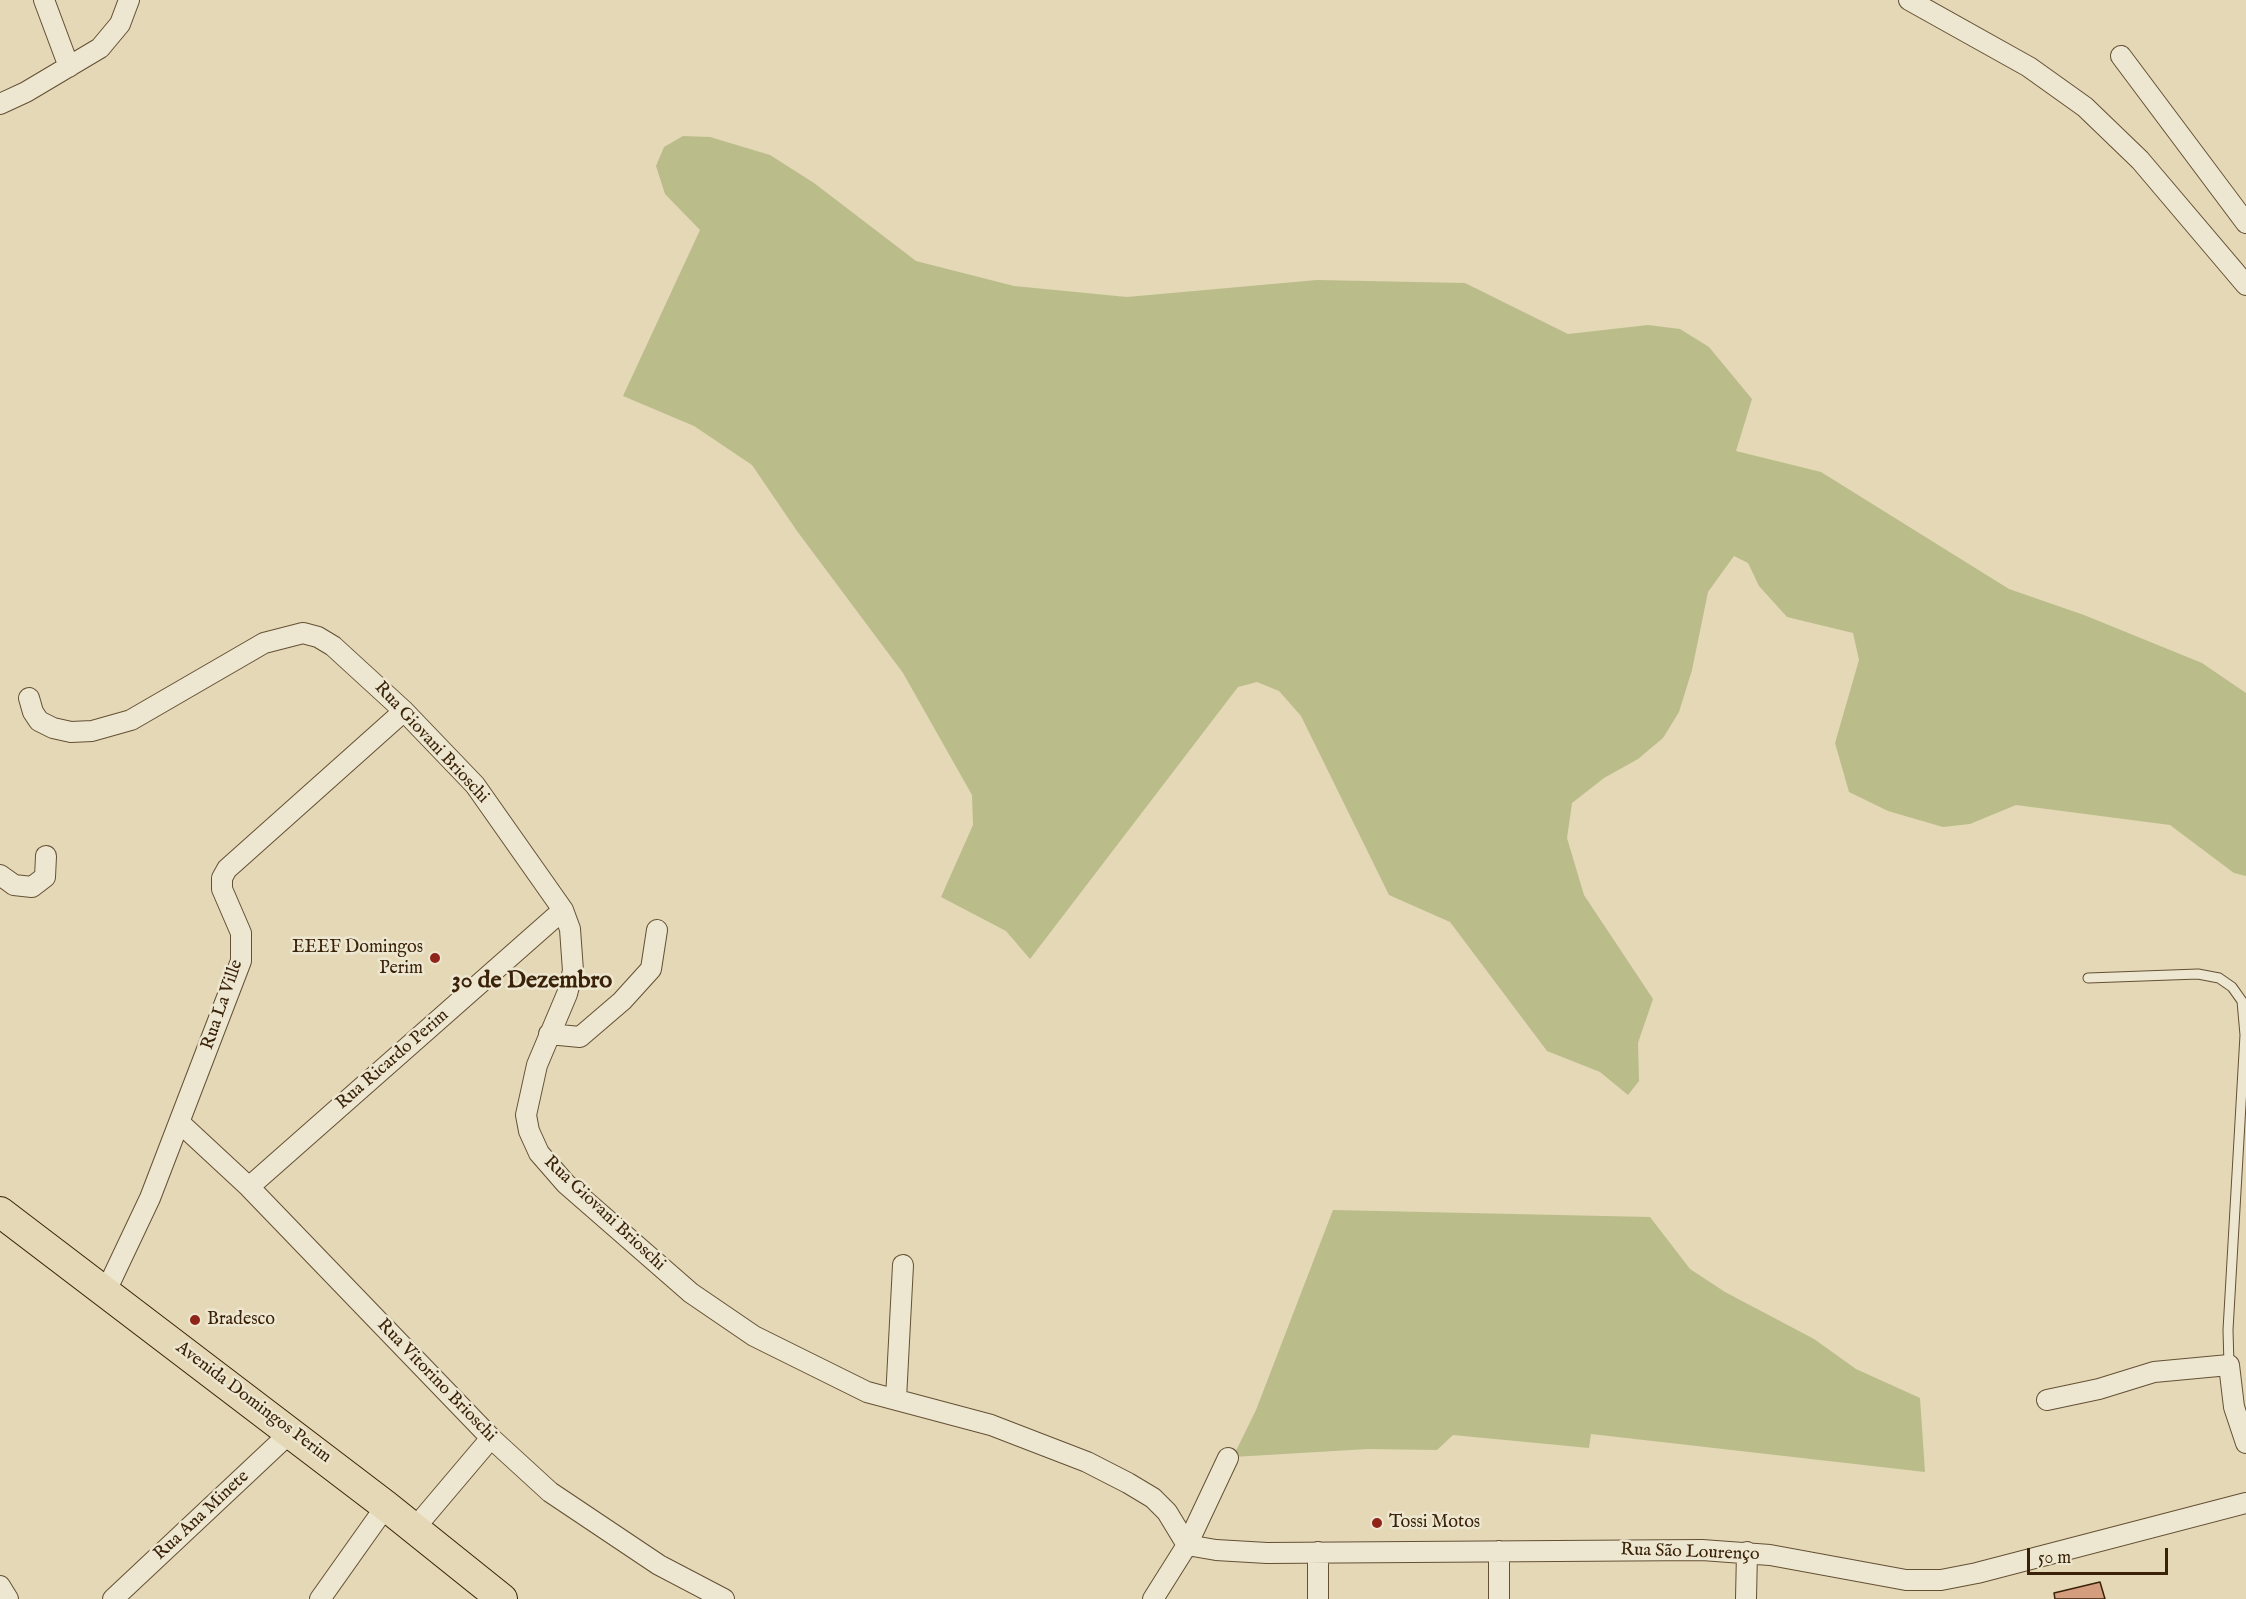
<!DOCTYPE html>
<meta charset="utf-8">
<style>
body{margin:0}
#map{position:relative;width:2246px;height:1599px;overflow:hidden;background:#e4d8b6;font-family:"IM FELL English",serif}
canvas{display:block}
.scale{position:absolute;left:2027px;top:1548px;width:141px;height:27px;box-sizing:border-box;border:3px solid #3a2208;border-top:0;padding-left:8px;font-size:18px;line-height:21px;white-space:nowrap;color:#3a2208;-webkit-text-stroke:4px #ede6d0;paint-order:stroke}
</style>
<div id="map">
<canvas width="2246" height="1599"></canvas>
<div class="scale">50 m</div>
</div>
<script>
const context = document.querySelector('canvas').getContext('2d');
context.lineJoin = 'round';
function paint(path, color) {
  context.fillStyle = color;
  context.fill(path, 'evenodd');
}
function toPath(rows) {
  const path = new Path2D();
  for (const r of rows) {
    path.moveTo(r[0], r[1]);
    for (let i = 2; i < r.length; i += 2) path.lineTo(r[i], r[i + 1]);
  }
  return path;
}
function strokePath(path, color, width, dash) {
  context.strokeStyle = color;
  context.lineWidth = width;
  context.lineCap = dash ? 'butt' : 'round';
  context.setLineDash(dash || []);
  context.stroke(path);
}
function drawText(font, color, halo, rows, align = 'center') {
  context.font = font + ' "IM FELL English",serif';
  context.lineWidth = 5;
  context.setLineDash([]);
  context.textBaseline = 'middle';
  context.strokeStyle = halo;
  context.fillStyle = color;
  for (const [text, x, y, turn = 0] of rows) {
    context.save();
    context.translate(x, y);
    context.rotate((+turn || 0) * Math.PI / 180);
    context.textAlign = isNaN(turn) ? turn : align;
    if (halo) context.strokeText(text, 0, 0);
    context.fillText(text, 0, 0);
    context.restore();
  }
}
paint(toPath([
 [683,136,710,137,770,155,814,183,916,261,1014,286,1127,297,1317,280,1465,283,1568,334,1648,325,1680,329,1709,347,1752,399,1736,451,1821,472,2009,589,2084,615,2202,663,2246,693,2246,876,2234,873,2170,825,2016,805,1970,824,1943,827,1888,811,1849,792,1835,743,1859,660,1853,633,1787,617,1759,586,1748,563,1734,556,1708,592,1692,670,1679,712,1663,738,1638,759,1604,778,1572,803,1567,838,1584,895,1653,999,1638,1043,1639,1081,1628,1095,1600,1072,1547,1051,1450,922,1389,895,1301,716,1279,691,1257,682,1238,687,1030,959,1006,931,941,897,973,825,972,795,903,673,797,531,752,465,694,426,623,396,700,230,665,194,656,166,664,147],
 [1333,1210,1650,1217,1690,1269,1725,1292,1814,1339,1856,1369,1920,1398,1925,1472,1591,1434,1589,1448,1453,1435,1437,1450,1368,1449,1233,1457,1256,1410]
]), '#babd8a');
const building = toPath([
 [2100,1582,2105,1599,2055,1599,2054,1593,2100,1582]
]);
paint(building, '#d39d7e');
strokePath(building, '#3a2208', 1.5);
const lane = toPath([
 [2088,978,2198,974,2219,978,2232,987,2242,1001,2245,1035,2228,1330,2229,1365]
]);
const street = toPath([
 [44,0,69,67],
 [1909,0,2029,67,2085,107,2140,160,2246,285],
 [2121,56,2246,223],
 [0,104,26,92,100,48,120,24,129,0],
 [29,698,33,712,39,721,53,728,71,732,92,731,131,720,264,643,303,633,318,637,333,646,404,711,475,785,563,910,570,929,573,971,567,994,537,1065,526,1115,529,1131,539,1153,566,1184,691,1293,754,1336,867,1392,991,1425,1087,1462,1128,1483,1153,1498,1167,1512,1187,1545],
 [0,875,14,885,32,887,45,877,46,856],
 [549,1034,580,1037,622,1001,651,969,657,930],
 [180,1123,249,1187,491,1438,550,1492,659,1565,724,1599],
 [249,1187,563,910],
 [106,1291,150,1198,241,961,241,933,222,889,222,878,227,869,404,711],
 [896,1399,903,1265],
 [2047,1400,2099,1389,2154,1372,2229,1365,2234,1407,2246,1443],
 [414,1529,491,1438],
 [1187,1545,1216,1550,1267,1553,1702,1550,1770,1555,1906,1580,1941,1580,1977,1573,2246,1503],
 [1499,1551,1499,1599],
 [1318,1552,1318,1599],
 [0,1586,8,1599],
 [113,1599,291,1432],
 [320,1599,386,1506],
 [1153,1599,1187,1545,1228,1458],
 [1746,1599,1747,1552]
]);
const primary = toPath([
 [0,1212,386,1506,502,1599]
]);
strokePath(lane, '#645034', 11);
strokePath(street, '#645034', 22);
strokePath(primary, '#3a2208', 32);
strokePath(lane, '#ede6d0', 9);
strokePath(street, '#ede6d0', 20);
strokePath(primary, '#e4d8b6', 30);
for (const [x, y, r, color] of [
 [435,958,6,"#8f2418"],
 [195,1320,6,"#8f2418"],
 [1377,1523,6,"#8f2418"]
]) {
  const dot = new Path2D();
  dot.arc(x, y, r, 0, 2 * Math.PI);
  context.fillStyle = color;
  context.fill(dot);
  strokePath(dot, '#ede6d0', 2);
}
drawText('18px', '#3a2208', '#ede6d0', [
 ["Rua Giovani Brioschi",431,743,47],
 ["Rua La Ville",223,1005,-71],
 ["Rua Ricardo Perim",393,1060,-41],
 ["Rua Giovani Brioschi",604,1214,43],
 ["Rua Vitorino Brioschi",436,1381,46],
 ["Avenida Domingos Perim",253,1403,37],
 ["Rua Ana Minete",202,1516,-43],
 ["Rua São Lourenço",1690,1553,2]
]);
drawText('18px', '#3a2208', '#ede6d0', [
 ["EEEF Domingos",423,948,"right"],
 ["Perim",423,969,"right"],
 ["Bradesco",207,1320],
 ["Tossi Motos",1389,1523]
], 'left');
drawText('bold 24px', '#3a2208', '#ede6d0', [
 ["30 de Dezembro",532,982]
]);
</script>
